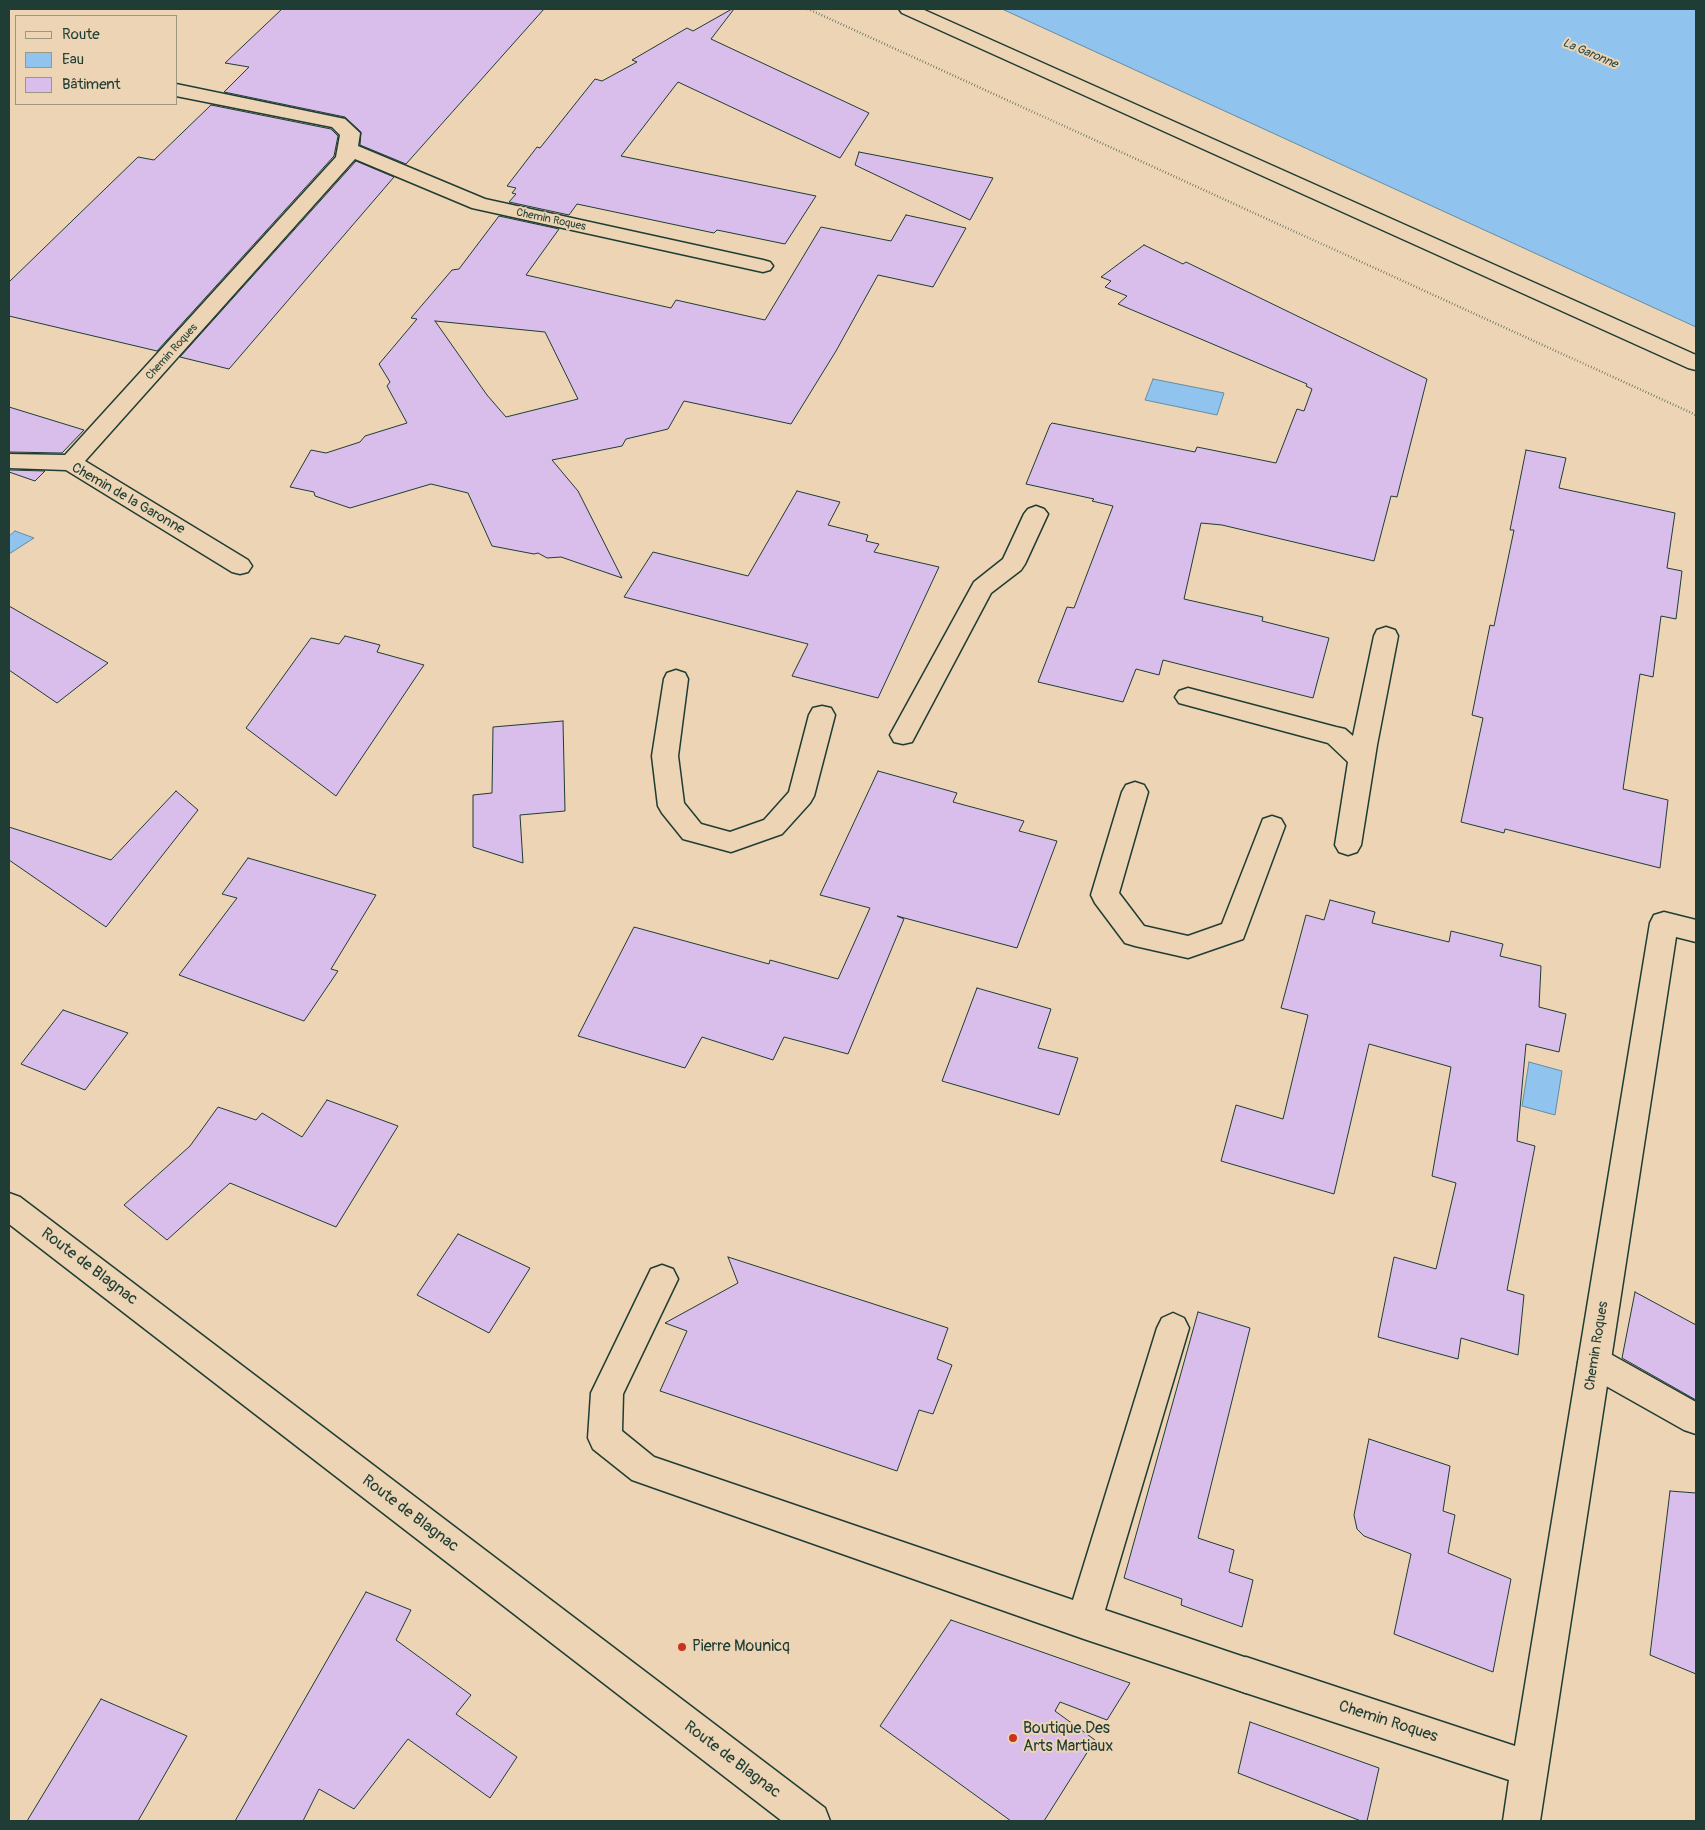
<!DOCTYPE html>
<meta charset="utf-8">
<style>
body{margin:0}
#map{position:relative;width:1705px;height:1830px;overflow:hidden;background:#ecd4b4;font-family:Pangolin,sans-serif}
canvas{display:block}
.frame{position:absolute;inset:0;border:10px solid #1f3d34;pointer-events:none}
.legend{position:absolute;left:15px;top:15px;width:162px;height:90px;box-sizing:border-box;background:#ecd4b4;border:1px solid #9a9881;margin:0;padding:6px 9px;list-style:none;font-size:15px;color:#1f3d34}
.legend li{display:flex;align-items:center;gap:10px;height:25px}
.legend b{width:25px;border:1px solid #9a9881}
</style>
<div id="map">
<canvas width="1705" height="1830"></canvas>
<div class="frame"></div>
<ul class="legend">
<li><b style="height:6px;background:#ecd4b4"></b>Route</li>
<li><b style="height:14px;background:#90c3ed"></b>Eau</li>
<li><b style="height:14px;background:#d9bdeb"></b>Bâtiment</li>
</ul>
</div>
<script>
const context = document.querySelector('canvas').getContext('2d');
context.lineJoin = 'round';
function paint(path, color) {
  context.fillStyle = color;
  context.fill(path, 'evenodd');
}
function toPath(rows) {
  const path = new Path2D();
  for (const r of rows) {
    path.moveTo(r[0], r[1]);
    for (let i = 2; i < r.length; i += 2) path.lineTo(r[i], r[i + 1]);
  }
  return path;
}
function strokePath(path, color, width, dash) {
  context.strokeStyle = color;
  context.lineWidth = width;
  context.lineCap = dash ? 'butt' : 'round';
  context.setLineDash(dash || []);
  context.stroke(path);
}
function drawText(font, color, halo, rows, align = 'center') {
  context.font = font + ' Pangolin,sans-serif';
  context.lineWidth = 4;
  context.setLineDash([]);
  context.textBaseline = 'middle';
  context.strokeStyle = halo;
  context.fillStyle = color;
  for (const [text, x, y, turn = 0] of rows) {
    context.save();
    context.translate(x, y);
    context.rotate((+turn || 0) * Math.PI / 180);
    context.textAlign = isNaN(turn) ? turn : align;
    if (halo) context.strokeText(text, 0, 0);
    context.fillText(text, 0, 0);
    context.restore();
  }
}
const water = toPath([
 [1002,9,1696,9,1696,327,1002,9],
 [1153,379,1224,393,1217,415,1145,400,1153,379],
 [15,531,34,538,9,554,9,536,15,531],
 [1529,1062,1562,1071,1555,1115,1522,1106,1529,1062]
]);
paint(water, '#90c3ed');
strokePath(water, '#638da3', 1);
const building = toPath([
 [282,9,544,9,406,164,360,145,361,132,345,117,224,92,249,67,225,63,282,9],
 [732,9,734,9,711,39,869,113,840,158,678,82,621,156,816,196,785,244,717,230,714,233,577,204,569,215,509,202,516,194,512,193,516,188,507,186,537,147,540,148,595,79,602,81,637,62,632,60,687,28,693,31,732,9],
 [211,105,331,129,338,136,334,156,157,351,9,316,9,282,138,157,154,160,211,105],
 [859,152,993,178,970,220,855,165,859,152],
 [356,161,394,177,229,369,180,357,356,161],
 [906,215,966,228,933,287,878,275,836,351,791,424,684,401,668,429,626,439,622,446,552,460,578,491,622,578,561,557,547,558,538,553,534,554,492,546,468,493,431,484,350,508,315,496,314,492,290,487,311,450,326,453,360,442,365,436,407,423,387,386,390,382,379,364,417,319,411,318,452,270,459,269,499,216,559,229,526,275,671,308,676,300,765,320,821,227,891,241,906,215],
 [435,321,545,332,578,399,506,417,487,395,435,321],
 [1144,245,1183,264,1186,262,1427,379,1397,497,1391,496,1374,561,1222,525,1201,523,1184,599,1263,617,1262,621,1329,638,1313,698,1163,660,1159,675,1136,669,1123,702,1038,682,1067,607,1074,608,1113,506,1092,501,1094,499,1026,484,1050,425,1052,423,1195,452,1197,447,1276,463,1297,409,1304,411,1312,389,1306,386,1307,384,1118,304,1127,296,1105,287,1111,281,1101,277,1144,245],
 [9,407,84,430,62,453,9,452,9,407],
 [1526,450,1566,458,1559,488,1675,513,1667,568,1682,571,1676,619,1661,616,1653,677,1640,674,1623,789,1668,800,1660,868,1505,829,1504,833,1461,822,1483,718,1472,715,1490,625,1494,626,1514,530,1510,530,1526,450],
 [9,470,45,471,35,481,9,472,9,470],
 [797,491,840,502,828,525,868,535,866,541,879,544,874,552,939,567,878,698,792,676,808,644,624,597,653,552,748,576,797,491],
 [9,606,108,663,57,703,9,670,9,606],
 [345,636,380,645,377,652,424,665,336,796,246,728,311,638,339,644,345,636],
 [563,721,565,811,520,815,523,863,473,847,473,795,492,793,493,727,563,721],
 [878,771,957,793,953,802,1024,821,1019,831,1057,841,1017,948,897,916,904,919,848,1054,784,1037,773,1060,702,1037,685,1068,578,1036,634,927,769,964,770,960,838,979,870,908,820,895,878,771],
 [176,791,198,810,106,927,9,860,9,827,111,860,176,791],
 [248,858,376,895,331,969,338,971,304,1021,179,975,237,898,222,894,248,858],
 [1330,900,1375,912,1372,923,1449,942,1451,931,1503,944,1500,956,1541,966,1539,1007,1566,1014,1559,1052,1526,1044,1517,1141,1535,1146,1507,1290,1524,1295,1518,1355,1461,1338,1458,1359,1378,1337,1394,1257,1436,1269,1456,1183,1432,1176,1451,1067,1369,1044,1334,1194,1221,1161,1236,1105,1283,1119,1308,1015,1281,1008,1306,915,1324,920,1330,900],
 [977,988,1051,1009,1038,1048,1078,1058,1059,1115,942,1081,977,988],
 [63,1010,128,1033,85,1090,21,1064,63,1010],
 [327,1100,398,1126,336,1227,230,1183,167,1240,124,1205,190,1146,218,1107,256,1120,262,1113,302,1137,327,1100],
 [458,1234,530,1268,489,1333,417,1295,458,1234],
 [728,1257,948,1328,937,1359,952,1365,933,1414,919,1410,897,1471,660,1391,687,1331,665,1323,738,1283,728,1257],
 [1635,1292,1696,1325,1696,1400,1622,1358,1635,1292],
 [1198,1312,1250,1328,1198,1538,1234,1550,1229,1572,1253,1580,1242,1627,1181,1605,1182,1599,1124,1578,1198,1312],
 [1369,1439,1450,1466,1443,1511,1455,1515,1448,1553,1511,1579,1493,1672,1394,1634,1411,1554,1364,1536,1357,1529,1354,1515,1369,1439],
 [1670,1491,1696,1493,1696,1674,1650,1655,1670,1491],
 [366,1592,411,1610,396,1640,471,1695,456,1714,517,1757,490,1798,408,1739,354,1809,319,1789,303,1821,235,1821,366,1592],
 [951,1620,1130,1683,1107,1720,1060,1702,1055,1711,1095,1740,1044,1821,1011,1821,880,1726,951,1620],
 [101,1699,187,1736,138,1821,27,1821,101,1699],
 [1250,1722,1379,1768,1367,1821,1361,1821,1238,1773,1250,1722]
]);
paint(building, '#d9bdeb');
strokePath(building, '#1f3d34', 1);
const service = toPath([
 [899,9,922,9,1696,355,1696,370,1688,368,902,13,899,9],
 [1036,506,1044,509,1048,514,1025,564,1021,570,991,593,912,742,903,744,894,742,890,735,974,582,1003,559,1024,514,1028,509,1036,506],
 [1386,627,1395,630,1398,636,1377,745,1361,845,1357,852,1348,855,1339,852,1335,845,1348,762,1328,743,1179,703,1175,697,1179,691,1188,688,1336,727,1345,729,1353,736,1374,636,1377,630,1386,627],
 [662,1265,673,1269,678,1279,623,1394,622,1431,654,1457,1073,1600,1157,1328,1162,1318,1173,1313,1184,1318,1189,1328,1105,1610,1259,1662,1264,1675,1259,1688,1246,1693,1084,1639,632,1480,593,1449,588,1438,591,1393,651,1269,662,1265],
 [1594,1347,1605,1351,1696,1402,1696,1434,1684,1430,1583,1373,1578,1362,1583,1351,1594,1347]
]);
const minor = toPath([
 [176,84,345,119,360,133,358,146,485,199,763,260,770,262,773,266,770,270,763,272,472,208,355,159,85,461,248,560,252,566,248,572,240,574,232,572,66,470,9,468,9,454,65,455,336,157,340,135,332,127,176,96,176,84],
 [676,670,685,673,688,679,678,756,684,803,701,824,730,832,764,820,789,792,809,715,813,708,822,706,831,708,835,715,814,796,810,803,782,834,731,852,683,839,662,813,658,806,652,756,664,679,667,673,676,670],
 [1135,782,1144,785,1148,792,1119,893,1144,926,1188,936,1222,924,1263,819,1272,816,1281,819,1285,826,1243,939,1188,958,1135,946,1125,943,1095,903,1091,895,1122,792,1126,785,1135,782],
 [1664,912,1696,920,1696,942,1676,937,1540,1821,1503,1821,1509,1780,1246,1693,1233,1688,1228,1675,1233,1662,1246,1657,1515,1746,1650,923,1654,915,1664,912]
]);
const tertiary = toPath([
 [9,1193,20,1197,825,1808,830,1821,782,1821,9,1224,9,1193]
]);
strokePath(service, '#1f3d34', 3);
strokePath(minor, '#1f3d34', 3);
strokePath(tertiary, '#1f3d34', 3);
strokePath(toPath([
 [808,9,1696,415]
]), '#1f3d34', 2.5, [0.5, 2.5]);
paint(service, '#ecd4b4');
paint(minor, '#ecd4b4');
paint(tertiary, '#ecd4b4');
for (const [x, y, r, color] of [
 [682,1647,5,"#c8321e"],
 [1013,1738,5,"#c8321e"]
]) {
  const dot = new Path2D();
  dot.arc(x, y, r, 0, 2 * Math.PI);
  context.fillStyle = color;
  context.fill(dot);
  strokePath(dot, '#ecd4b4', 2);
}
drawText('11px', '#1f3d34', '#ecd4b4', [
 ["Chemin Roques",551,220,12],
 ["Chemin Roques",172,352,-48]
]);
drawText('italic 12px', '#2a4a46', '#ecd4b4', [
 ["La Garonne",1590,54,23]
]);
drawText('14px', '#1f3d34', '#ecd4b4', [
 ["Chemin de la Garonne",128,499,30],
 ["Chemin Roques",1597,1346,-81]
]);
drawText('16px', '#1f3d34', '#ecd4b4', [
 ["Route de Blagnac",89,1267,37],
 ["Route de Blagnac",410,1514,37],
 ["Chemin Roques",1388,1722,18],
 ["Route de Blagnac",732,1760,37]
]);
drawText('16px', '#1f3d34', '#ecd4b4', [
 ["Pierre Mounicq",692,1647],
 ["Boutique Des",1023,1729],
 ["Arts Martiaux",1023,1747]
], 'left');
</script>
